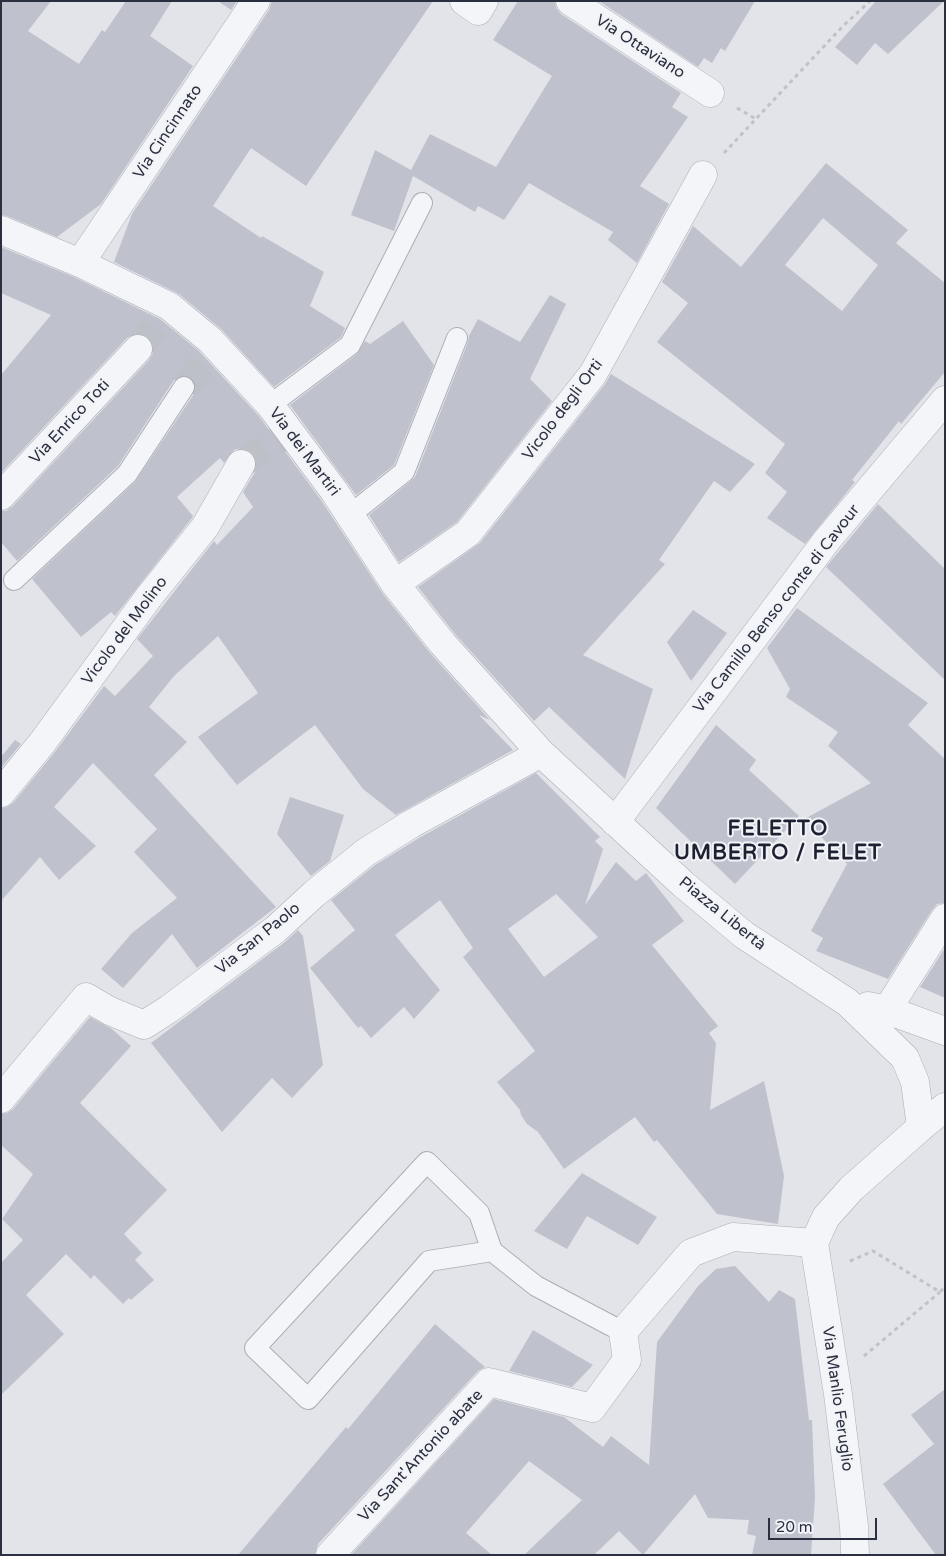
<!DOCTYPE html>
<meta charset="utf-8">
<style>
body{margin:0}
#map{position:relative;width:946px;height:1556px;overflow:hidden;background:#e2e4e9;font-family:"Varela Round",sans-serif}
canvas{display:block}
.frame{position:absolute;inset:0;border:2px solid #2b3040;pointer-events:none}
.scale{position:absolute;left:768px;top:1518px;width:109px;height:22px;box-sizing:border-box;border:2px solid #2b3040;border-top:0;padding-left:6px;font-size:15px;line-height:18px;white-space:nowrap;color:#2b3040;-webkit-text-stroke:4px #f1f3f7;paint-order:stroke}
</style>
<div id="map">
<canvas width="946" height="1556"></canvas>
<div class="frame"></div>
<div class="scale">20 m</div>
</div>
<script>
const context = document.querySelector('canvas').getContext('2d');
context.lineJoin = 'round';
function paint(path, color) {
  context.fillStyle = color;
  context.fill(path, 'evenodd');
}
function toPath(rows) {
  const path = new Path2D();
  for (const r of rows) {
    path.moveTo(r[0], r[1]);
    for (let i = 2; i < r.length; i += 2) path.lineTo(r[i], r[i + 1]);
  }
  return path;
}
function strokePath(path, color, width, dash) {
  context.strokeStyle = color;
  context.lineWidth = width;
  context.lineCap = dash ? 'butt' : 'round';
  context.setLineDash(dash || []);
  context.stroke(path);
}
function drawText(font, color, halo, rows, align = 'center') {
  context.font = font + ' "Varela Round",sans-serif';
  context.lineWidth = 4;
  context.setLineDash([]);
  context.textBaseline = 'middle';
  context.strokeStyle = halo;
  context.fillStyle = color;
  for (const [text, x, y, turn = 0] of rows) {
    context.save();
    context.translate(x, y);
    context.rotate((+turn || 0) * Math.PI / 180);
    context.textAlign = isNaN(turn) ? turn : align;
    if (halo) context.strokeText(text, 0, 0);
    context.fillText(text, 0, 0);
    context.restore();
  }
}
paint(toPath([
 [1,1,51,1,28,31,79,64,102,30,105,32,126,1,172,1,150,36,193,66,101,204,57,237,7,216,1,215],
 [218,1,237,1,231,10],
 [272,1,433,1,306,186,251,148,213,206,261,238,262,236,324,272,310,306,345,328,341,337,274,387,221,329,179,294,114,262,132,214,269,10],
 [518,1,555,1,556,8,561,14,681,93,672,107,688,117,640,186,669,204,637,263,608,240,613,232,529,183,504,220,478,206,475,212,413,176,394,231,351,215,375,150,411,170,430,134,496,167,552,76,493,40],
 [599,1,755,1,725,51,721,48,712,63,704,58,698,67],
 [876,1,944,1,888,54,875,43,857,65,835,47],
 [826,163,908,230,896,243,945,283,945,372,901,424,899,421,852,480,855,482,805,544,767,518,787,492,765,473,785,444,657,342,688,303,662,282,693,226,741,267],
 [823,218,878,265,842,311,785,265],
 [1,247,74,277,160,319,199,351,258,415,321,500,383,594,431,654,490,720,479,715,513,750,396,815,363,789,315,725,237,785,198,737,258,693,218,636,174,676,149,707,187,742,154,775,276,907,197,968,172,934,123,988,101,969,132,933,177,898,134,852,157,829,93,763,54,807,96,846,59,880,40,857,1,901,1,808,7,807,13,803,54,753,104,686,115,696,153,656,137,639,214,541,217,545,253,507,243,492,255,472,257,463,254,456,249,451,241,448,234,450,224,463,220,458,177,497,193,516,192,518,115,616,111,612,81,637,32,579,135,482,194,394,196,387,194,381,190,377,184,375,179,376,174,380,118,466,17,561,1,542,1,511,6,511,12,507,149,360,153,353,153,345,149,338,142,334,134,334,127,338,1,473,1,375,51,315,1,293],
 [550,295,566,304,530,379,552,401,457,522,399,562,369,515,411,481,415,477,468,342,469,336,478,319,520,342],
 [403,321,434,365,394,465,356,495,290,405,357,354,365,341,370,344],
 [611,374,755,464,730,492,714,481,659,560,665,564,583,655,653,689,625,779,549,707,534,721,455,634,418,587,480,543,605,384],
 [878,504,945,569,945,680,826,567],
 [797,608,928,703,908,725,945,759,945,903,937,904,932,910,888,979,816,951,823,938,811,931,847,864,804,819,871,783,828,746,838,732,786,697,790,689,767,648],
 [693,610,727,633,691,681,667,642],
 [716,725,756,760,749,770,799,816,735,884,656,808],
 [15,740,21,744,1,768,1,757],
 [536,773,600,837,595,841,603,849,585,905,616,862,636,881,646,873,684,921,652,945,718,1026,709,1033,716,1043,710,1110,764,1081,784,1176,778,1224,717,1214,657,1140,654,1142,635,1117,564,1169,538,1132,527,1124,521,1115,520,1110,497,1082,535,1051,463,957,473,948,440,900,395,935,440,990,414,1019,404,1007,371,1038,361,1026,358,1028,310,968,355,930,331,900,375,865,419,838],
 [556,894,598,937,544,977,508,929],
 [290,797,344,815,330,861,311,876,277,834],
 [298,930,303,936,323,1065,292,1098,272,1078,222,1132,151,1043,285,942],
 [945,948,945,998,920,987],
 [90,1017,112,1029,131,1046,80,1103,167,1190,124,1234,142,1253,135,1260,154,1280,131,1300,129,1298,123,1304,94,1275,91,1279,66,1254,26,1295,64,1334,1,1395,1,1263,23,1240,2,1219,33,1174,1,1145,1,1114,7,1113,13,1109],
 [582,1173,657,1217,638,1245,587,1216,567,1249,534,1231],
 [735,1266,769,1302,779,1290,795,1299,809,1420,812,1420,815,1498,811,1555,752,1555,756,1536,747,1534,749,1520,708,1518,695,1494,643,1555,619,1531,594,1555,524,1555,582,1500,529,1461,466,1533,492,1555,351,1555,494,1399,564,1417,603,1447,611,1436,649,1465,657,1342,698,1286,716,1269],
 [435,1324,485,1367,478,1371,318,1544,315,1555,238,1555,346,1427,348,1429],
 [533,1330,567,1350,593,1365,572,1387,509,1371],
 [945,1389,945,1555,936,1555,883,1484,934,1444,911,1415]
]), '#bfc2cc');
strokePath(toPath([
 [138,349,160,319],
 [184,387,211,354],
 [241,464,280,439]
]), '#bdc0c7', 28, [28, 14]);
const service = toPath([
 [270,405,350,345,422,203],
 [350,515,404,472,457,338],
 [14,580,127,474,184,387],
 [492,1251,429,1261,308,1399,255,1348,427,1162,479,1213,492,1251,536,1286,623,1332]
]);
const minor = toPath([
 [464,1,478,11,484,1],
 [570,1,710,93],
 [1,230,80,263,169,306,210,340,270,405,334,491,395,584,443,644,541,753,683,884,744,935,847,1002,905,1058,915,1082,921,1127,851,1189,826,1217,814,1243],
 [80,263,256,1],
 [1,496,138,349],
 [395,584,468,533,593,374,703,175],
 [1,793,42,743,148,598,205,527,241,464],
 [615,822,827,540,945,400],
 [868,1006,887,1010,945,1031],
 [887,1010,945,918],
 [1,1099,86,997,110,1011,144,1025,169,1009,276,929,314,894,366,852,411,824,541,753],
 [921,1127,945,1107],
 [814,1243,838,1394,854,1526,855,1555],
 [330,1555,489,1382,592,1408,627,1360,623,1332,691,1253,733,1237,814,1243]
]);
strokePath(service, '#abaeb6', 22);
strokePath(minor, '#abaeb6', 29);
strokePath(toPath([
 [737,108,756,119],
 [724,153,843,26,870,1],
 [850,1261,873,1251,940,1292,945,1287],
 [864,1356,940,1292]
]), '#c0c2c8', 3, [4, 4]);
strokePath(service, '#f4f5f8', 20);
strokePath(minor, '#f4f5f8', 28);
drawText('16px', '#2b3040', '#f1f3f7', [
 ["Via Ottaviano",640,47,33],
 ["Via Cincinnato",168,132,-56],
 ["Vicolo degli Orti",563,410,-53],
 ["Via Enrico Toti",70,422,-47],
 ["Via dei Martiri",304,452,53],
 ["Via Camillo Benso conte di Cavour",777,609,-52],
 ["Vicolo del Molino",125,631,-53],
 ["Piazza Libertà",722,914,39],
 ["Via San Paolo",258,939,-39],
 ["Via Manlio Feruglio",837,1399,82],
 ["Via Sant'Antonio abate",421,1456,-47]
]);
context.letterSpacing = '1px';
drawText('bold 21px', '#1d2131', '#f1f3f7', [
 ["FELETTO",778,829],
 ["UMBERTO / FELET",778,853]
]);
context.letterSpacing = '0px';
</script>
